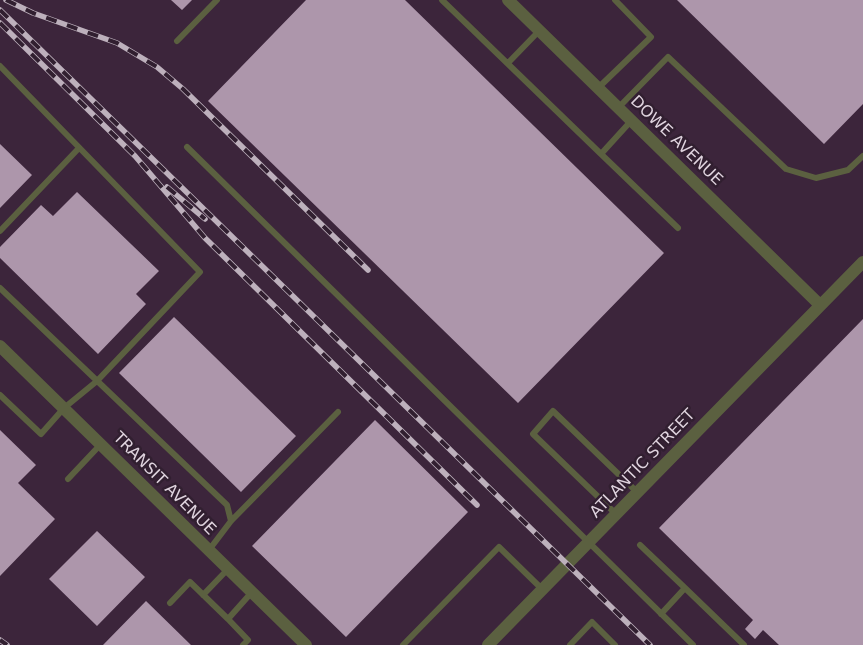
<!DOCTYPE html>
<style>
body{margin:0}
canvas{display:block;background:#311f30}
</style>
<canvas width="863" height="645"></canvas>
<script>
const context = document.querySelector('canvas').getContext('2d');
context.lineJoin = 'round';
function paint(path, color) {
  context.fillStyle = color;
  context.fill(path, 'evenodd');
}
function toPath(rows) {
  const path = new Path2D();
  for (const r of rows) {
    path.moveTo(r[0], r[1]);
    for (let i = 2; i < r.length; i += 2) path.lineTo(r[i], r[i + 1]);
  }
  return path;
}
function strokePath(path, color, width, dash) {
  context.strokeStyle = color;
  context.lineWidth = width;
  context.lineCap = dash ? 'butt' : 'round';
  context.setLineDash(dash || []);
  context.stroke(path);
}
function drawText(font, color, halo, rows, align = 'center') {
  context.font = font + ' "DejaVu Sans",sans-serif';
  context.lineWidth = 5;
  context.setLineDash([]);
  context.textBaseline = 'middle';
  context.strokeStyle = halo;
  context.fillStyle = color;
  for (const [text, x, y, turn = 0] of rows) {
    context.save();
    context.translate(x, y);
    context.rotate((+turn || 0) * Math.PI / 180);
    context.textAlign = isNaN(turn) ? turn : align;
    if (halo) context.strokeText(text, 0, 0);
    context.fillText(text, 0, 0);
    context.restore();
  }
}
paint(toPath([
 [0,0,863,0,863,645,0,645]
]), '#3c253b');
paint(toPath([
 [171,0,192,0,182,10],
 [306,0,405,0,664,253,518,403,208,101],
 [677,0,863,0,863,104,824,144],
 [0,144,32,175,0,208],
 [77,192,159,271,136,294,146,304,98,354,0,258,0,247,41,205,53,216],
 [174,317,296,436,241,492,119,373],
 [863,319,863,645,779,645,763,630,755,639,745,629,753,620,659,528],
 [375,420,468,512,346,637,252,546],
 [0,430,36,465,18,483,55,519,0,576],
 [97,531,145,577,97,626,49,579],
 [146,601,191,645,103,645]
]), '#ad96ab');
strokePath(toPath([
 [442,0,601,154,631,121],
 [177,41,217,0],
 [508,63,539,31],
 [0,66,200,272,97,381,64,408,41,434,0,395],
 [598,88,651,37,615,0],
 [618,108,668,57,786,169,816,178,848,170,863,156],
 [187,147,693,645],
 [601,154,678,228],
 [0,231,79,148],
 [0,288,227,505,231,521],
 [68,479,101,444],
 [616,514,533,434,553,411,637,492],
 [640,545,685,588],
 [209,550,231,521,338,412],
 [203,595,228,569],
 [170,603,190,582,228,619],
 [661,614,685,588,744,645],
 [243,645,248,640,228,619,252,592],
 [403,645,499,547,542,589],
 [570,645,592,622,615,645]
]), '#5b6040', 6);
strokePath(toPath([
 [508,0,820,305],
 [0,346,306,645],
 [488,645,863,262]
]), '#5b6040', 12);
const rail = toPath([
 [6,0,33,13,117,43,157,67,183,89,368,270],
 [0,10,650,645],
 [0,23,135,156,205,238,477,505],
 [167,187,205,219],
 [0,640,7,645]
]);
strokePath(rail, '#bdb0bc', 5.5);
strokePath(rail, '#311f30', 4, [11]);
drawText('16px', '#dfd3de', '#311f30', [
 ["DOWE AVENUE",676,141,44],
 ["ATLANTIC STREET",643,464,-46],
 ["TRANSIT AVENUE",164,484,45]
]);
</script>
